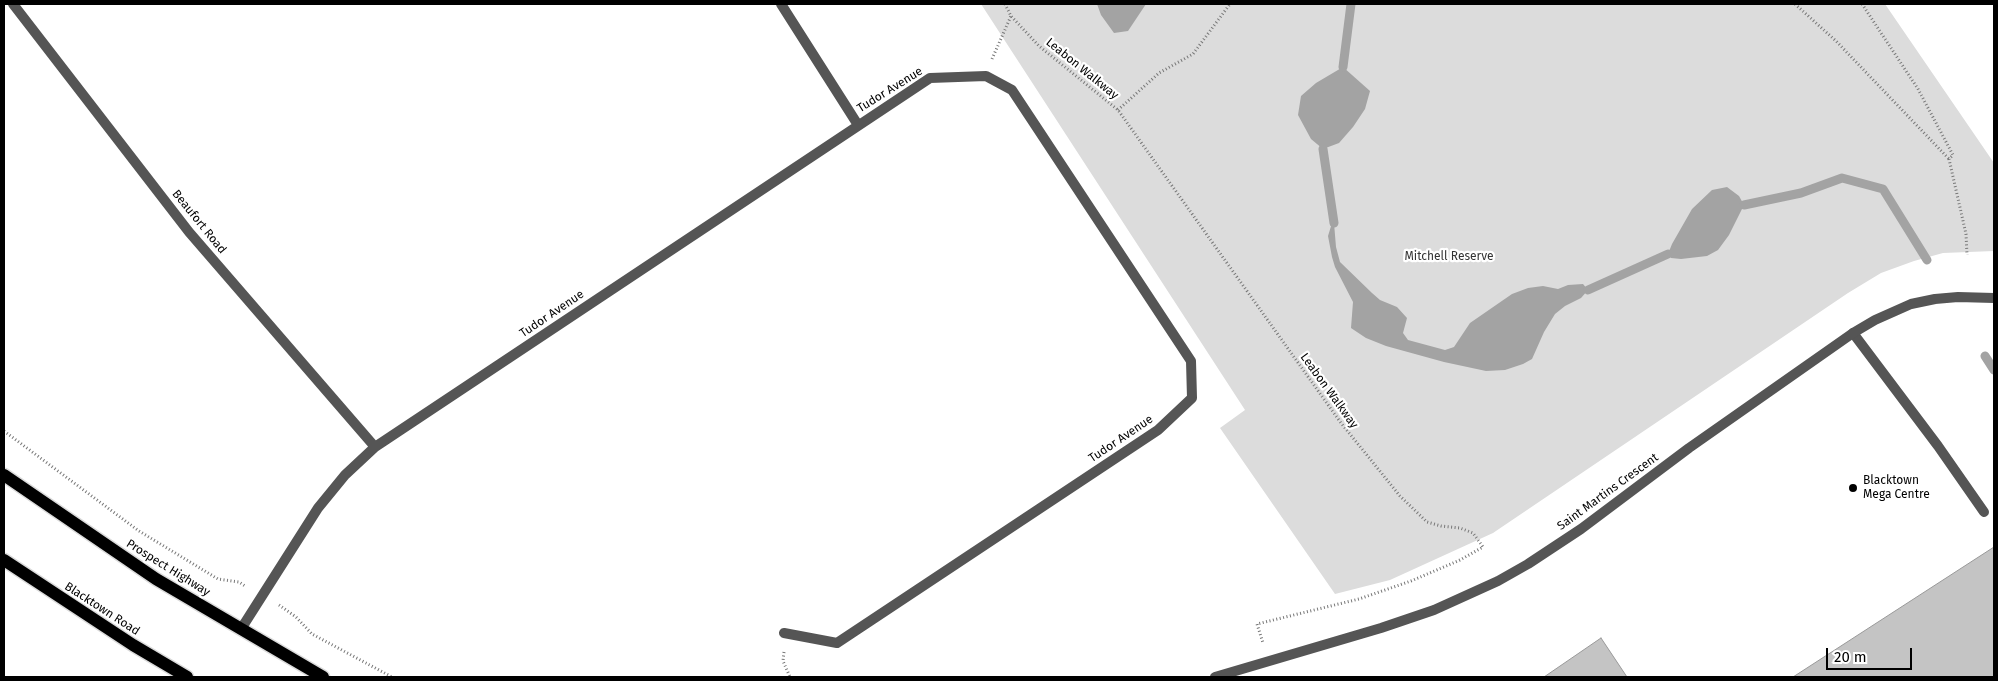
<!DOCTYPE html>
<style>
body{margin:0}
#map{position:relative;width:1998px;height:681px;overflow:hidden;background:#fff;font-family:"Fira Sans",sans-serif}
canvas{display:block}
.frame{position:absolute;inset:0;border:5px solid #000;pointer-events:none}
.scale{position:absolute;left:1826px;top:648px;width:86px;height:22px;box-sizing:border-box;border:2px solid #000;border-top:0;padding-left:6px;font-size:15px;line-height:18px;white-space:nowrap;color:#000;-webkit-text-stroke:4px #fff;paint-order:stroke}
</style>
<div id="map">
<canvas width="1998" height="681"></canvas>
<div class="frame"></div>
<div class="scale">20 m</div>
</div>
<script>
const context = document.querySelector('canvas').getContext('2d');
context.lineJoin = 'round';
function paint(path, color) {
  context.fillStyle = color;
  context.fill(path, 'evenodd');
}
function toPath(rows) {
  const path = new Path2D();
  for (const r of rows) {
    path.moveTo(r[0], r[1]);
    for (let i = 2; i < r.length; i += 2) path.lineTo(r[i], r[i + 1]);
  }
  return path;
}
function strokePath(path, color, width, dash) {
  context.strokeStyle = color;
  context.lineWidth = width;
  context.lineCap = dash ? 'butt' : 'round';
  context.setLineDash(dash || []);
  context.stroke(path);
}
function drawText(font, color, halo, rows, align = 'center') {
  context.font = font + ' "Fira Sans",sans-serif';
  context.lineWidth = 4.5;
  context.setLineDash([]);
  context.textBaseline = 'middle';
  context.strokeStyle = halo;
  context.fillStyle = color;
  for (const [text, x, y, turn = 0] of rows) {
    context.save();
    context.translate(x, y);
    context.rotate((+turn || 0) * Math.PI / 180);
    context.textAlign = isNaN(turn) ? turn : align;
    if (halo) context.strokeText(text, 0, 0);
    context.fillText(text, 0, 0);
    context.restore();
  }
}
paint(toPath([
 [981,4,1885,4,1994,163,1994,251,1943,253,1914,261,1881,273,1848,293,1493,533,1390,580,1335,594,1220,428,1245,410]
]), '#dcdcdc');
paint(toPath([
 [1097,4,1146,4,1128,31,1114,33,1101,15],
 [1343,67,1370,91,1365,109,1353,127,1339,143,1323,149,1311,139,1298,115,1301,96,1316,83],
 [1727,187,1739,196,1744,205,1729,235,1718,250,1707,256,1681,259,1671,258,1668,254,1672,244,1692,209,1712,190],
 [1332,223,1334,223,1336,247,1340,262,1372,293,1380,300,1397,307,1407,318,1403,333,1408,340,1445,350,1454,347,1470,323,1512,294,1528,288,1543,286,1558,289,1568,285,1583,284,1588,290,1581,298,1565,306,1555,314,1544,332,1532,359,1523,364,1505,370,1486,371,1444,362,1386,346,1366,338,1351,328,1353,302,1335,267,1332,257,1328,236]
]), '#a3a3a3');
strokePath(toPath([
 [1343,67,1351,4],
 [1323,149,1334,223],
 [1744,205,1801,193,1842,178,1883,189,1927,260],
 [1588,290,1668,254],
 [1985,356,1994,370]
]), '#a3a3a3', 9);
const building = toPath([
 [1994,547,1994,677,1793,677,1994,547],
 [1601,638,1627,677,1544,677,1601,638]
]);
paint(building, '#c4c4c4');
strokePath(building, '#999', 1);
const primary = toPath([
 [4,475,156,579,323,677],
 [4,560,133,645,187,677]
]);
strokePath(primary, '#dbdbdb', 15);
strokePath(toPath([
 [1005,4,1011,16,1039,46,1118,110,1341,423,1400,496,1427,522,1441,526,1460,528,1473,533,1483,547,1460,560,1411,581,1359,599,1257,624,1263,643],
 [1795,4,1836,41,1949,159],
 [1862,4,1918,89,1953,155,1949,159,1966,234,1967,255],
 [992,59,1011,16],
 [1118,110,1159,73,1193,54,1230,4],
 [4,431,139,531,218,579,239,582,245,586],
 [279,605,296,617,312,634,392,677],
 [784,652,783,661,790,677]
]), '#777', 3, [1, 2.5]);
strokePath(toPath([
 [1853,333,1938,446,1984,512]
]), '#555', 10);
strokePath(toPath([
 [13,4,189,232,375,447],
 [781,4,858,125],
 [241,629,318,508,345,475,375,447,930,78,986,76,1012,90,1191,361,1192,398,1158,430,837,643,784,633],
 [1215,677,1381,628,1434,610,1498,581,1528,564,1581,529,1689,448,1853,333,1875,320,1911,304,1935,299,1958,297,1994,298]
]), '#555', 10);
strokePath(primary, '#000', 12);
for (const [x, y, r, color] of [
 [1853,488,5,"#000"]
]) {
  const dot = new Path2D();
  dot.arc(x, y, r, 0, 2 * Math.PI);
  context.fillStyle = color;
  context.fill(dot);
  strokePath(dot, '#fff', 2);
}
drawText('12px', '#000', '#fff', [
 ["Leabon Walkway",1082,69,39],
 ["Tudor Avenue",890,90,-32],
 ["Beaufort Road",199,222,51],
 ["Tudor Avenue",552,314,-34],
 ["Leabon Walkway",1329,391,54],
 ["Tudor Avenue",1121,439,-34],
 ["Saint Martins Crescent",1608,492,-36],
 ["Prospect Highway",168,568,32],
 ["Blacktown Road",102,609,33]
]);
drawText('12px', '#333', '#fff', [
 ["Mitchell Reserve",1449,257]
]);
drawText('12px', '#000', '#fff', [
 ["Blacktown",1863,481],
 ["Mega Centre",1863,495]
], 'left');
</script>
